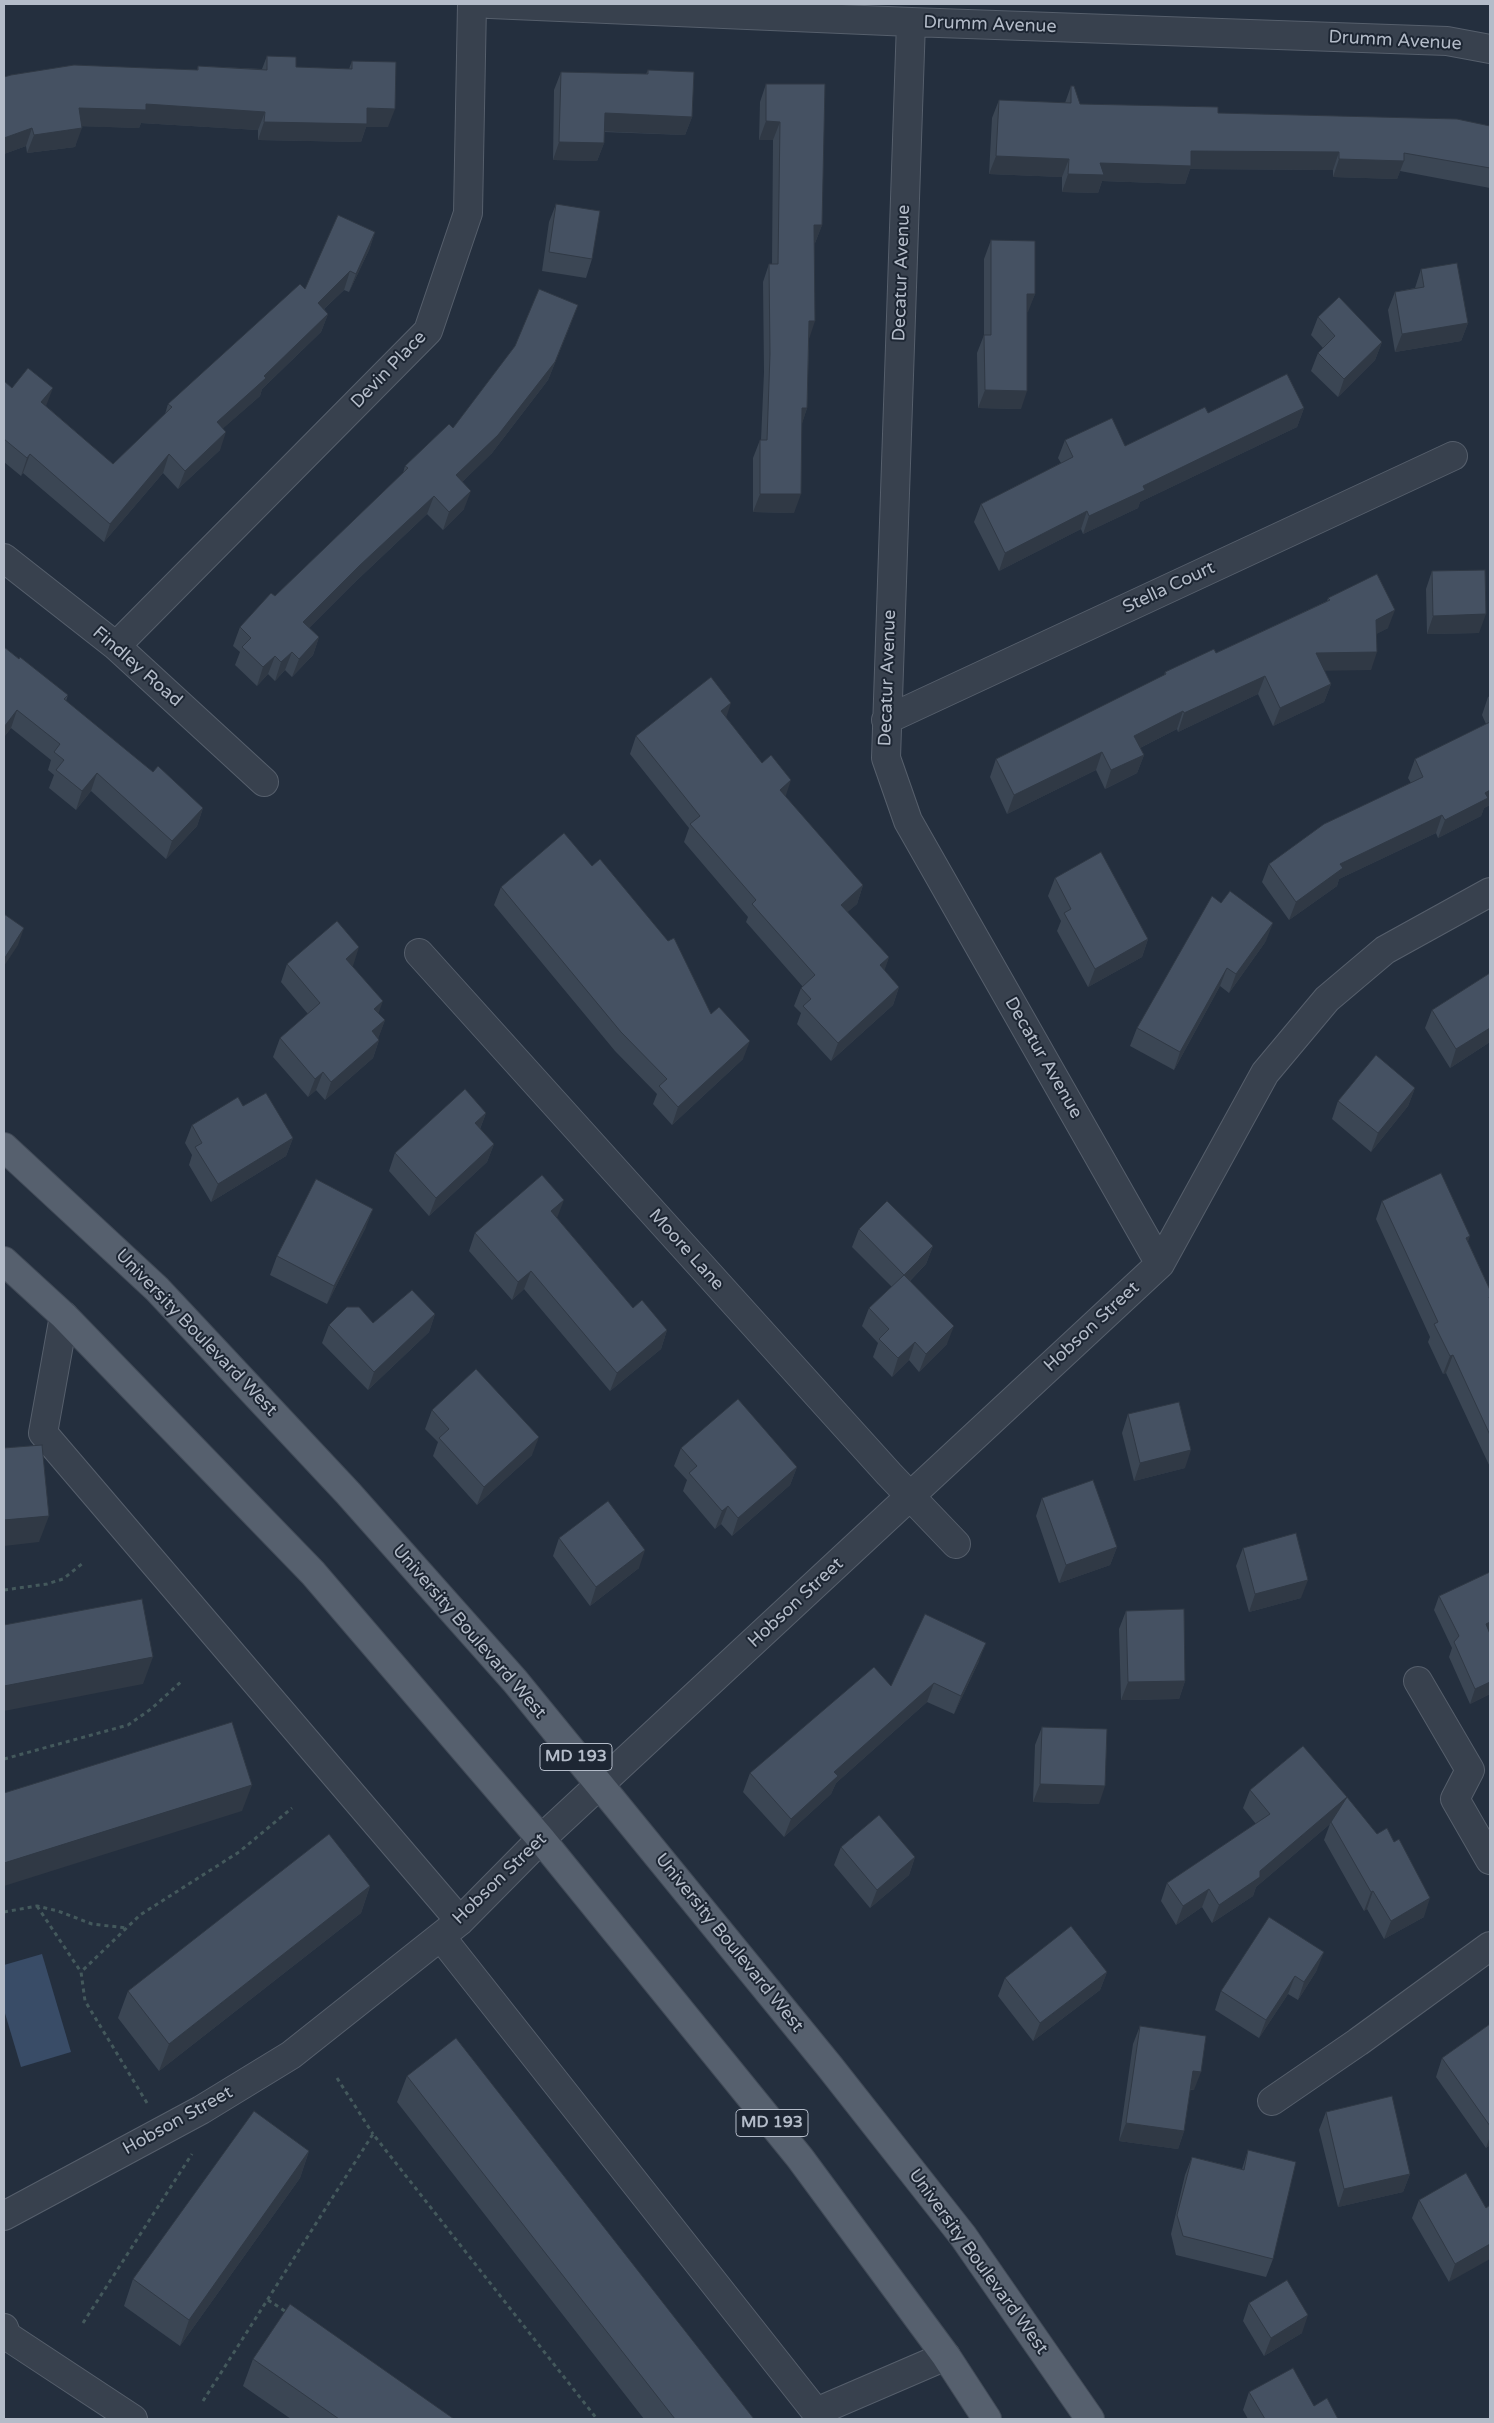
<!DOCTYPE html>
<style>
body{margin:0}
#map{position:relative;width:1494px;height:2423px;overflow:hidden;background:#242f3e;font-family:"Varela Round",sans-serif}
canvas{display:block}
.frame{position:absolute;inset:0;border:5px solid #b4bcc9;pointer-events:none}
</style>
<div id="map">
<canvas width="1494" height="2423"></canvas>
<div class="frame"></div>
</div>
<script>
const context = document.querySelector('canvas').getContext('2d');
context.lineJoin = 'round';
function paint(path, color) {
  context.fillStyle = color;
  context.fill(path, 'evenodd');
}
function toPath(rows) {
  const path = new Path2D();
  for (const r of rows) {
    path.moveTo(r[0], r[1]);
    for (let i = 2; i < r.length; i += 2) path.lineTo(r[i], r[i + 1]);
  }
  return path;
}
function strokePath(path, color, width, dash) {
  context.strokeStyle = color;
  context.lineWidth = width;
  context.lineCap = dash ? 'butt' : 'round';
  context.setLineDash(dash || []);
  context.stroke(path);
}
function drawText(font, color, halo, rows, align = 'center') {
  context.font = font + ' "Varela Round",sans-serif';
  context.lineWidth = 4;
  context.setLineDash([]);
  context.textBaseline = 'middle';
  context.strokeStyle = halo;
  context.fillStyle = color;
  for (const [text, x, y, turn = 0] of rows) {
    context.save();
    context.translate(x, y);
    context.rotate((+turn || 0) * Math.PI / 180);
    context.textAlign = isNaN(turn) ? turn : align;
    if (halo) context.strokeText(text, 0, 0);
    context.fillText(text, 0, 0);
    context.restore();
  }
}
paint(toPath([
 [42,1954,71,2052,21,2067,4,2010,4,1965]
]), '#394c67');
const minor = toPath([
 [490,4,911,22,1447,41,1490,49],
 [911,22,886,758,908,821,1160,1264],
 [4,558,116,646,264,782],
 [116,646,428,331,468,213,472,4],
 [886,720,1453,456],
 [419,953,889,1474,956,1544],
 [64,1316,43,1433,460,1921],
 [1418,1681,1470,1770,1455,1799,1490,1860],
 [441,1937,816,2412,946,2356],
 [1272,2101,1358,2042,1490,1946],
 [4,2216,201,2110,291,2055,460,1921,541,1839,1160,1264,1265,1073,1327,999,1385,950,1490,892],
 [4,2328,7,2336,133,2419]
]);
const major = toPath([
 [4,1147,157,1289,348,1493,515,1681,830,2067,963,2236,1090,2419],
 [4,1261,64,1316,313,1573,541,1839,800,2158,946,2356,987,2419]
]);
strokePath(minor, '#565f6c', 30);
strokePath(major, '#414a57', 30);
strokePath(toPath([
 [4,1590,47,1584,63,1579,83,1563],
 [4,1759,128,1725,151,1709,183,1680],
 [37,1906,81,1972],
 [4,1912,37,1906,58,1911,92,1924,127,1928],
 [337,2078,373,2134],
 [147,2103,85,2001,81,1972,140,1915,239,1852,292,1808],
 [268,2300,288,2313],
 [83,2323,192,2154],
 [203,2401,373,2134,597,2419]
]), '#44595c', 3, [4, 4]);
strokePath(minor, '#38414e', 28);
strokePath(major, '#56606e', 28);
paint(toPath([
 [267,56,296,67,349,69,352,61,388,127,366,127,361,142,258,140,258,130,141,123,139,128,81,126,75,147,27,153,26,146,4,154,4,77,197,70,198,66,262,69],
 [648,70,692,117,685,135,604,132,604,143,597,161,553,160,554,90,561,72,646,74],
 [766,84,822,225,815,243,814,243,809,339,807,408,802,423,794,513,753,512,753,458,760,440,761,440,764,372,763,282,769,264,772,264,773,140,759,140,760,102],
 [1071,86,1080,104,1218,113,1490,126,1490,188,1400,171,1397,179,1333,177,1333,170,1190,169,1185,184,1102,181,1098,193,1062,192,1062,177,989,174,992,118,999,100,1065,103],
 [556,204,592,259,586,278,542,271,549,222],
 [375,232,369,250,349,292,344,290,324,309,328,314,321,332,262,389,260,396,223,428,220,450,178,489,163,473,104,542,23,473,21,476,4,462,4,381,12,388,46,406,113,464,165,414,168,404,305,289],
 [991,240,1035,294,1027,312,1021,409,978,408,977,353,984,335,984,259],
 [1421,269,1468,323,1461,341,1395,352,1388,310,1395,292,1415,288],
 [1318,317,1382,342,1375,360,1338,397,1311,371,1318,353,1323,348,1311,335],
 [571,323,548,380,492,453,462,482,464,509,443,530,427,514,353,584,309,628,319,637,313,655,292,677,285,670,275,681,268,674,257,686,235,665,240,652,233,646,240,627,275,596,403,473,405,466,453,428],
 [1304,408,1297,427,1140,502,1138,508,1083,534,1081,529,999,571,974,522,981,504,1061,463,1058,458,1065,440,1125,446,1208,413],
 [1432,571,1479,633,1427,634,1426,589],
 [1328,598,1388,628,1376,634,1371,670,1324,670,1331,684,1324,702,1273,726,1258,694,1178,732,1177,729,1140,748,1144,755,1137,773,1105,789,1096,770,1007,814,990,777,996,759,1164,676,1165,672,1216,653,1327,601],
 [4,647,19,659,68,695,66,701,153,772,203,808,197,826,166,859,91,791,76,810,49,788,54,775,48,770,51,760,11,728,4,737],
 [1490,696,1490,805,1484,808,1481,816,1438,838,1436,833,1339,879,1337,886,1289,920,1262,882,1269,864,1411,783,1408,778,1415,759,1486,724,1482,715,1488,697],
 [726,718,785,797,863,885,857,904,847,912,889,957,884,970,899,987,893,1005,831,1061,797,1024,801,1013,794,1006,801,988,803,987,746,922,748,917,684,842,689,828,630,754,636,736],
 [1055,878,1148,939,1142,957,1088,987,1057,931,1061,921,1048,896],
 [501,887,711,1014,743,1059,672,1125,653,1104,657,1094,615,1051,494,905],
 [1266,941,1229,993,1220,986,1174,1070,1130,1046,1137,1028],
 [287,964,353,966,352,966,378,1013,385,1020,378,1038,379,1040,373,1058,325,1100,316,1090,308,1097,273,1057,280,1038,308,1014,281,982],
 [1490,973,1490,1042,1450,1068,1425,1028,1432,1010],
 [1415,1088,1408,1106,1371,1152,1332,1119,1338,1101],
 [243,1106,293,1138,286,1156,211,1202,189,1165,192,1155,185,1143,192,1125],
 [486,1113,480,1129,494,1144,487,1162,429,1216,389,1171,395,1153],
 [1382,1201,1468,1242,1490,1290,1490,1467,1446,1373,1443,1374,1428,1342,1430,1337,1376,1219],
 [557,1218,633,1308,667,1330,661,1349,610,1391,524,1289,512,1300,469,1251,475,1233],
 [366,1227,327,1304,270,1275,277,1256],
 [859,1229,933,1246,926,1264,910,1281,947,1344,919,1372,909,1360,892,1377,873,1357,878,1343,862,1326,869,1308,892,1287,852,1247],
 [435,1314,429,1332,368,1390,322,1343,329,1325,373,1323],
 [432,1410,532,1455,477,1505,433,1456,438,1442,425,1429],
 [1128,1414,1185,1468,1134,1481,1122,1433],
 [681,1448,797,1467,790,1485,732,1536,721,1524,715,1529,683,1491,687,1480,674,1466],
 [1042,1498,1117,1547,1110,1565,1059,1583,1036,1516],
 [559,1538,639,1568,590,1606,553,1556],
 [1243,1548,1301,1598,1249,1612,1236,1566],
 [1439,1596,1490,1694,1470,1704,1449,1657,1452,1648,1434,1610],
 [1126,1611,1185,1681,1179,1699,1121,1700,1119,1629],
 [979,1661,954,1714,927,1702,836,1783,831,1794,784,1837,743,1792,750,1773,891,1686],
 [1042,1727,1099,1804,1033,1802,1035,1745],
 [1303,1746,1424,1917,1384,1939,1367,1909,1364,1911,1324,1840,1330,1824,1256,1887,1253,1896,1212,1923,1202,1907,1176,1925,1161,1901,1167,1883,1256,1824,1243,1808,1250,1790],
 [841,1847,915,1857,909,1875,870,1908,834,1865],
 [370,1886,361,1913,159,2071,118,2018,128,1991],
 [1317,1970,1298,2000,1288,1994,1259,2038,1215,2010,1221,1991],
 [1107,1972,1100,1990,1033,2041,998,1996,1005,1978],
 [1490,2024,1490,2145,1486,2148,1436,2077,1442,2058],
 [1140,2026,1194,2090,1190,2090,1184,2131,1178,2149,1119,2141,1133,2044],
 [407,2076,754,2419,644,2419,397,2102],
 [1326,2112,1410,2174,1403,2192,1338,2207,1319,2130],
 [1248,2150,1273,2259,1266,2277,1176,2255,1171,2234,1185,2175,1192,2157,1242,2169],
 [309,2151,300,2178,180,2346,124,2306,133,2279],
 [1419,2200,1486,2208,1449,2282,1412,2218],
 [1249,2303,1302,2333,1264,2356,1243,2321],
 [253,2359,454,2419,291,2419,243,2386],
 [1249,2392,1314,2406,1338,2419,1248,2419,1243,2410]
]), '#3b4654');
paint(toPath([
 [146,104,265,112,258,130,141,123,139,128,72,126,79,108],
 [367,108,395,109,388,127,366,127,361,142,258,140,264,122],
 [605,113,692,117,685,135,598,131],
 [766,121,780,122,773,140,759,140],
 [32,128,26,146,4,154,4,138],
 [82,128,75,147,27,153,34,135],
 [559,142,604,143,597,161,553,160],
 [1191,151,1339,152,1333,170,1190,169,1185,184,1102,181,1098,193,1062,192,1068,174,1100,163],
 [996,156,1069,159,1062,177,989,174],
 [1339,159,1404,161,1397,179,1333,177],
 [814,225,822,225,815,243,807,243],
 [375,232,369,250,349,292,356,274],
 [350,271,344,290,311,321,318,303],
 [1027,294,1035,294,1028,312,1021,312],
 [578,305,571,323,548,380,492,453,450,494,456,475],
 [328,314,321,332,262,389,260,396,210,440,217,422,264,376],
 [809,321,815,321,809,339],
 [1468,323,1461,341,1395,352,1402,334],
 [1382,342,1375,360,1338,397,1344,379],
 [53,388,46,406,41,402],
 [985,390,1027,391,1021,409,978,408],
 [802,408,807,408,801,427],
 [1304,408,1297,427,1140,502,1138,508,1083,534,1089,516,1143,486],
 [226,432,220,450,178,489,185,471],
 [30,454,23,473,21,476,27,458],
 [169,454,163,473,104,542,110,524],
 [471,491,464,509,443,530,449,512],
 [760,494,801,494,794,513,753,512],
 [434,496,427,514,353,584,297,640,303,622,359,566],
 [1087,511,1081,529,999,571,1005,553],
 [1395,610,1388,628,1369,638,1376,620],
 [1486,614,1479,633,1427,634,1433,616],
 [319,637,313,655,292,677,299,659],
 [292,652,285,670,275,681,281,662],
 [1377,652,1371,670,1310,671,1316,653],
 [275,656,268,674,257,686,263,667],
 [1265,676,1258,694,1178,732,1184,713],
 [1331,684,1324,702,1273,726,1280,708],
 [731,703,725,721,721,711],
 [17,710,11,728,4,737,4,727],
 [1183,711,1177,729,1128,754,1134,736],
 [1102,752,1096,770,1007,814,1014,795],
 [1144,755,1137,773,1105,789,1111,770],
 [97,773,91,791,76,810,82,791],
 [791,780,785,798,780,790],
 [1490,790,1490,805,1484,808,1481,816,1438,838,1445,820,1485,793],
 [203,808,197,826,166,859,172,841],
 [1442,815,1436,833,1339,879,1337,886,1289,920,1296,902,1340,864],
 [863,885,857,904,834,924,841,905],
 [1273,923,1266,941,1229,993,1236,974],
 [24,928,18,945,4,966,4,959],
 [1148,939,1142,957,1088,987,1095,969],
 [359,947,353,966,339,977,346,959],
 [889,957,883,975,880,965],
 [1227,968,1220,986,1174,1070,1180,1052],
 [899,987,893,1005,831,1061,838,1043],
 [383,1001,376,1020,374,1009],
 [385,1020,378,1039,372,1031],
 [1490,1028,1490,1042,1450,1068,1456,1049],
 [379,1040,373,1058,325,1100,331,1082],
 [750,1041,743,1059,672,1125,678,1107],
 [323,1072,316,1090,308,1097,315,1079],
 [1415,1088,1408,1106,1371,1152,1378,1133],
 [486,1113,479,1131,475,1123],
 [293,1138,286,1156,211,1202,218,1184],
 [494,1144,487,1162,429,1216,436,1198],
 [564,1200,557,1218,551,1211],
 [373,1209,366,1227,327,1304,334,1286],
 [1470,1236,1464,1254,1466,1238],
 [933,1246,926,1264,898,1293,904,1275],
 [531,1271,524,1289,512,1300,518,1282],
 [435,1314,429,1332,368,1390,374,1372],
 [954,1326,947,1344,919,1372,926,1354],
 [667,1330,661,1349,610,1391,617,1373],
 [915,1342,909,1360,892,1377,898,1358],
 [1453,1355,1446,1373,1443,1374,1450,1356],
 [539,1437,532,1455,477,1505,484,1487],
 [1191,1450,1185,1468,1134,1481,1140,1463],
 [797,1467,790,1485,732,1536,738,1518],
 [728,1506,721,1524,715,1529,722,1511],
 [49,1516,39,1542,4,1546,4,1520],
 [1117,1547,1110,1565,1059,1583,1066,1565],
 [645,1550,639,1568,590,1606,596,1587],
 [1308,1580,1301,1598,1249,1612,1255,1594],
 [1490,1622,1490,1634,1486,1624],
 [986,1643,979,1661,954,1714,961,1696],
 [153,1657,143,1684,4,1711,4,1686],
 [1185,1681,1179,1699,1121,1700,1128,1682],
 [1490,1682,1490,1694,1470,1704,1475,1689],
 [934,1683,927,1702,836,1783,831,1794,784,1837,791,1819,834,1772],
 [1040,1784,1105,1786,1099,1804,1033,1802],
 [252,1785,242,1811,4,1886,4,1863],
 [1347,1797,1330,1824,1256,1887,1253,1896,1212,1923,1219,1905,1260,1871],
 [915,1857,909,1875,870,1908,877,1890],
 [370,1886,361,1913,159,2071,169,2044],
 [1209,1889,1202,1907,1176,1925,1183,1906],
 [1373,1891,1367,1909,1364,1911,1371,1892],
 [1430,1898,1424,1917,1384,1939,1391,1921],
 [1324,1952,1317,1970,1298,2000,1304,1982],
 [1107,1972,1100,1990,1033,2041,1040,2023],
 [1295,1976,1288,1994,1259,2038,1266,2020],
 [1193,2071,1201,2072,1194,2090,1186,2089],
 [1126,2123,1184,2131,1178,2149,1119,2141],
 [1490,2136,1490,2145,1486,2148],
 [309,2151,300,2178,180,2346,189,2320],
 [1410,2174,1403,2192,1338,2207,1344,2189],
 [1490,2244,1490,2259,1449,2282,1455,2264],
 [1308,2315,1302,2333,1264,2356,1271,2338]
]), '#303945');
const building = toPath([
 [267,56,296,57,296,67,352,69,352,61,396,62,395,109,367,108,367,124,264,122,265,112,146,104,146,110,79,108,82,128,34,135,32,128,4,138,4,77,11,75,74,65,198,70,198,66,267,70,267,56],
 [648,70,694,72,692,117,605,113,604,143,559,142,561,72,648,74,648,70],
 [766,84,825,84,822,225,814,225,815,321,809,321,807,408,802,408,801,494,760,494,760,440,767,440,770,354,769,264,778,264,780,122,766,121,766,84],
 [1071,86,1074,86,1080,104,1218,107,1218,113,1457,119,1490,126,1490,168,1404,153,1404,161,1339,159,1339,152,1191,151,1191,166,1100,163,1104,175,1068,174,1069,159,996,156,999,100,1071,103,1071,86],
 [556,204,600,211,592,259,549,252,556,204],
 [338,215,375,232,356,274,350,271,318,303,328,314,264,376,266,378,217,422,226,432,185,471,169,454,110,524,30,454,27,458,4,439,4,381,12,388,28,368,53,388,41,402,113,464,172,407,168,404,300,284,305,289,338,215],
 [991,240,1035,241,1035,294,1027,294,1027,391,985,390,984,335,991,335,991,240],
 [1457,263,1468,323,1402,334,1395,292,1424,287,1421,269,1457,263],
 [539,289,578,305,555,362,498,435,456,475,471,491,449,512,434,496,359,566,303,622,319,637,299,659,292,652,281,662,275,656,263,667,242,647,251,638,240,627,271,593,275,596,408,468,405,466,449,424,453,428,515,346,539,289],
 [1339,297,1382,342,1344,379,1318,353,1335,336,1318,317,1339,297],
 [1287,374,1304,408,1143,486,1145,490,1089,516,1087,511,1005,553,981,504,1073,457,1065,440,1112,418,1125,446,1205,407,1208,413,1287,374],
 [1485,570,1486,614,1433,616,1432,571,1485,570],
 [1377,574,1395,610,1376,620,1377,652,1316,653,1331,684,1280,708,1265,676,1184,713,1183,711,1134,736,1144,755,1111,770,1102,752,1014,795,996,759,1166,674,1165,672,1214,649,1216,653,1330,600,1328,598,1377,574],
 [4,647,19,659,20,657,68,695,64,699,153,772,158,766,203,808,172,841,97,773,82,791,56,770,64,760,54,752,60,744,17,710,4,727,4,647],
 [711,677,731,703,721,711,762,763,771,755,791,780,780,790,863,885,841,905,889,957,880,965,899,987,838,1043,803,1006,811,999,801,988,815,975,752,904,756,900,690,824,700,816,636,736,711,677],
 [1490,722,1490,790,1485,793,1488,798,1445,820,1442,815,1340,864,1343,868,1296,902,1269,864,1324,824,1423,777,1415,759,1490,722],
 [564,833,592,866,600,859,668,941,674,938,711,1014,719,1007,750,1041,678,1107,659,1086,667,1079,621,1032,501,887,564,833],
 [1101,852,1148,939,1095,969,1064,913,1071,909,1055,878,1101,852],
 [1230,891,1273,923,1236,974,1227,968,1180,1052,1137,1028,1212,896,1221,903,1230,891],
 [4,914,24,928,4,959,4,914],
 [337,921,359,947,346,959,383,1001,374,1009,385,1020,372,1031,379,1040,331,1082,323,1072,315,1079,280,1038,320,1003,287,964,337,921],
 [1490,973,1490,1028,1456,1049,1432,1010,1490,973],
 [1376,1055,1415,1088,1378,1133,1338,1101,1376,1055],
 [465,1089,486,1113,475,1123,494,1144,436,1198,395,1153,465,1089],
 [266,1093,293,1138,218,1184,195,1147,202,1143,192,1125,238,1097,243,1106,266,1093],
 [1441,1173,1470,1236,1466,1238,1490,1290,1490,1297,1489,1297,1490,1300,1490,1435,1453,1355,1450,1356,1434,1324,1438,1322,1382,1201,1441,1173],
 [542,1175,564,1200,551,1211,633,1308,642,1300,667,1330,617,1373,531,1271,518,1282,475,1233,542,1175],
 [316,1179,373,1209,334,1286,277,1256,316,1179],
 [887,1201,933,1246,904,1275,859,1229,887,1201],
 [904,1275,954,1326,926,1354,915,1342,898,1358,879,1339,889,1329,869,1308,904,1275],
 [412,1290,435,1314,374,1372,329,1325,347,1307,359,1307,373,1323,412,1290],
 [476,1369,539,1437,484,1487,439,1438,449,1429,432,1410,476,1369],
 [738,1399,797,1467,738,1518,728,1506,722,1511,689,1473,697,1466,681,1448,738,1399],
 [1179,1402,1191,1450,1140,1463,1128,1414,1179,1402],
 [42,1445,49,1516,4,1520,4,1448,42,1445],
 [1093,1480,1117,1547,1066,1565,1042,1498,1093,1480],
 [608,1501,645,1550,596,1587,559,1538,608,1501],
 [1296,1533,1308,1580,1255,1594,1243,1548,1296,1533],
 [1490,1572,1490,1622,1486,1624,1490,1634,1490,1682,1475,1689,1454,1642,1459,1636,1439,1596,1490,1572],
 [142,1599,153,1657,4,1686,4,1625,142,1599],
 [1184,1609,1185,1681,1128,1682,1126,1611,1184,1609],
 [925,1614,986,1643,961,1696,934,1683,834,1772,838,1776,791,1819,750,1773,874,1667,891,1686,925,1614],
 [232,1722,252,1785,4,1863,4,1793,232,1722],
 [1042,1727,1107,1729,1105,1786,1040,1784,1042,1727],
 [1303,1746,1347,1797,1260,1871,1260,1877,1219,1905,1209,1889,1183,1906,1167,1883,1270,1814,1250,1790,1303,1746],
 [1347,1797,1377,1834,1387,1828,1394,1842,1399,1839,1430,1898,1391,1921,1373,1891,1371,1892,1331,1822,1347,1797],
 [879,1815,915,1857,877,1890,841,1847,879,1815],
 [329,1834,370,1886,169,2044,128,1991,329,1834],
 [1269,1917,1324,1952,1304,1982,1295,1976,1266,2020,1221,1991,1269,1917],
 [1071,1926,1107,1972,1040,2023,1005,1978,1071,1926],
 [1490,2024,1490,2126,1442,2058,1490,2024],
 [1140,2026,1206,2036,1201,2072,1193,2071,1184,2131,1126,2123,1140,2026],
 [456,2038,754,2419,675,2419,407,2076,456,2038],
 [1392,2096,1410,2174,1344,2189,1326,2112,1392,2096],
 [254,2111,309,2151,189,2320,133,2279,254,2111],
 [1248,2150,1296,2162,1273,2259,1183,2236,1177,2215,1192,2157,1244,2170,1248,2150],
 [1466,2173,1486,2208,1490,2205,1490,2244,1455,2264,1419,2200,1466,2173],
 [1287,2280,1308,2315,1271,2338,1249,2303,1287,2280],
 [290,2304,454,2419,339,2419,253,2359,290,2304],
 [1293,2368,1314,2406,1327,2398,1338,2419,1265,2419,1249,2392,1293,2368]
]);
paint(building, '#455162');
strokePath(building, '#303945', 1);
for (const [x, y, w] of [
 [576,1757,72],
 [772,2123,72]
]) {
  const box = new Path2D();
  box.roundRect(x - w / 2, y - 13.5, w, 27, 4);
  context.fillStyle = '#1d2633';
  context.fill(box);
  strokePath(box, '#b4bcc9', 1);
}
drawText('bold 16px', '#b4bcc9', null, [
 ["MD 193",576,1757],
 ["MD 193",772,2123]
]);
drawText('18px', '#b4bcc9', '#1d2633', [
 ["Drumm Avenue",990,25,2],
 ["Drumm Avenue",1395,41,3],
 ["Decatur Avenue",902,273,-88],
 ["Devin Place",389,370,-46],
 ["Stella Court",1169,588,-25],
 ["Findley Road",137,667,41],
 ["Decatur Avenue",888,678,-88],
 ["Decatur Avenue",1043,1058,60],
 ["Moore Lane",686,1250,48],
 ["Hobson Street",1092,1327,-43],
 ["University Boulevard West",196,1333,46],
 ["Hobson Street",796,1603,-43],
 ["University Boulevard West",469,1632,49],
 ["Hobson Street",500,1879,-44],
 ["University Boulevard West",729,1943,51],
 ["Hobson Street",178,2121,-29],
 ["University Boulevard West",978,2262,54]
]);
</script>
